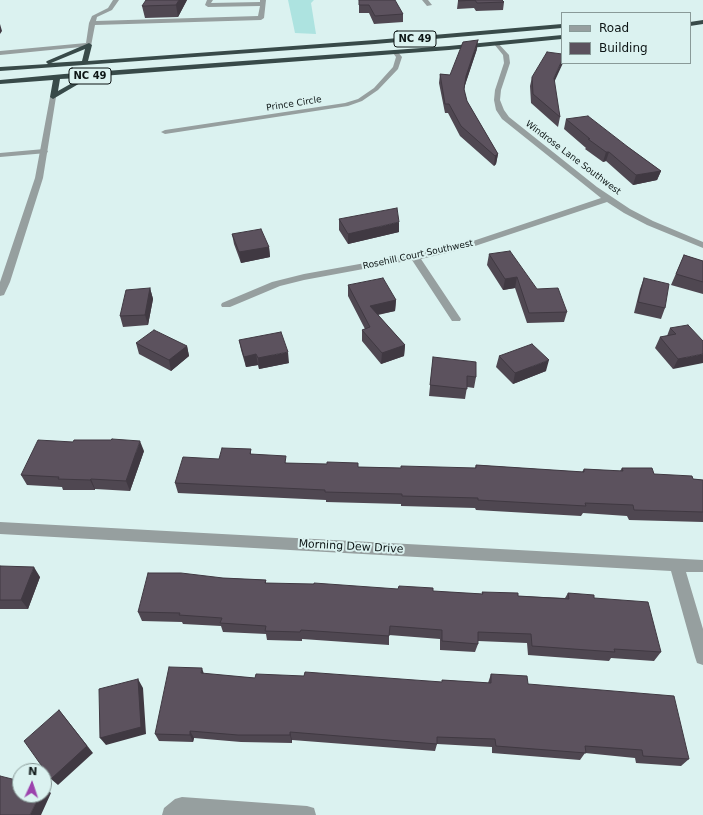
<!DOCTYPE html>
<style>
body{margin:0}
#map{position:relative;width:703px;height:815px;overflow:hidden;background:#dbf2f0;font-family:"DejaVu Sans",sans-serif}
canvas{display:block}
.legend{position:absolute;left:561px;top:12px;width:130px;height:52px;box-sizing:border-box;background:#dbf2f0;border:1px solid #899a98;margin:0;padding:5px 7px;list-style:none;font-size:12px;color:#0d1515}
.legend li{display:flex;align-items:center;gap:8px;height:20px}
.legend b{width:20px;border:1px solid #899a98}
.north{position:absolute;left:12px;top:763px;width:40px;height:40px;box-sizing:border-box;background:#dbf2f0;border:1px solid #899a98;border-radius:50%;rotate:3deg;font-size:11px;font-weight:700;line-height:16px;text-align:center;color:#0d1515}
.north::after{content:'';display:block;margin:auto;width:14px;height:18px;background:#9c42ad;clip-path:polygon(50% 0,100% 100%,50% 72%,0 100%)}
</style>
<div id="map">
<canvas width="703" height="815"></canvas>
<ul class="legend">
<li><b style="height:5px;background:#969f9f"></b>Road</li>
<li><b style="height:11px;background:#5c525e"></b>Building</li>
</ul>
<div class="north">N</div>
</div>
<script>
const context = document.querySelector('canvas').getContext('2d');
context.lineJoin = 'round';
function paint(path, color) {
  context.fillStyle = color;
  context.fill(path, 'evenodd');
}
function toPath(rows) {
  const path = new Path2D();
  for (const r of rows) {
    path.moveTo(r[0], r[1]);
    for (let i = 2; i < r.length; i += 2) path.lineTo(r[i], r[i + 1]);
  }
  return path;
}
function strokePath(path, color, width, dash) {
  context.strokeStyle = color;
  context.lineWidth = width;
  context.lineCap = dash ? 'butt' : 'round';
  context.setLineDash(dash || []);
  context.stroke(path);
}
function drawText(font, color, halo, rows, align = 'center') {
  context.font = font + ' "DejaVu Sans",sans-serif';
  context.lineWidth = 4;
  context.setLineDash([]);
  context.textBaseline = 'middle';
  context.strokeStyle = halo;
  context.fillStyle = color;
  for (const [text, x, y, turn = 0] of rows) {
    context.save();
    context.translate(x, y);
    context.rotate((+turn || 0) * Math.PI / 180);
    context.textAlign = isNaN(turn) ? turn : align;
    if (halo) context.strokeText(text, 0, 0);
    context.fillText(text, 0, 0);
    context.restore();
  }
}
paint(toPath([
 [288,0,314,0,311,3,316,34,295,33]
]), '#ade3e0');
paint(toPath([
 [113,0,119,0,112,10,97,17,96,21,258,16,260,6,208,7,205,5,207,0,213,0,211,3,260,2,260,0,266,0,264,18,261,20,95,25,91,46,0,55,0,51,86,43,89,23,92,16,108,8,113,0],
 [44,149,48,151,47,153,0,157,0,153,44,149]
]), '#969f9f');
paint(toPath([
 [422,0,428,0,432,5,427,6,422,0],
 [497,42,509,55,510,63,501,90,500,100,504,110,509,117,597,187,630,209,653,221,703,242,703,248,647,225,624,213,607,202,472,247,421,259,461,319,460,321,452,321,412,260,304,280,280,286,230,307,222,307,221,305,222,303,272,282,304,274,415,254,467,243,601,198,502,119,496,110,494,100,495,90,504,63,503,55,494,44,497,42],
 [394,52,398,52,402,57,398,69,378,90,362,101,348,106,165,134,161,132,165,130,345,103,358,99,374,88,393,67,396,57,393,53,394,52],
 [53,95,56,97,43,178,10,282,4,295,0,296,0,282,35,178,50,97,53,95],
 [0,522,703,560,703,572,686,572,703,629,703,665,697,663,695,657,671,571,0,534,0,522],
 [182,797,307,806,314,808,316,815,162,815,164,808,175,799,182,797]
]), '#969f9f');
paint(toPath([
 [703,20,703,24,690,26,690,22,703,20],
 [562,24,562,28,375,44,0,71,0,67,48,64,46,62,47,61,89,43,92,45,88,61,375,40,562,24],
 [85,49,82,61,51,63,85,49],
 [562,35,562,39,449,50,88,77,87,79,53,99,50,97,53,80,0,84,0,80,64,74,449,46,562,35],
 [81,78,58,91,60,79,81,78]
]), '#384a49');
paint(toPath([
 [187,0,178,17,145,18,142,6],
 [359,0,403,14,403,22,374,24,369,13,359,13],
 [459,0,502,0,504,2,503,10,476,11,474,8,457,9,458,1],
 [477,49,465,85,464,90,467,101,498,154,496,164,494,166,460,136,448,113,445,113,439,83,440,74,450,75],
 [532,77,554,82,560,117,558,127,531,103,530,86],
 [566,119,628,147,661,171,657,180,633,185,606,161,603,162,585,149,586,148,564,129],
 [339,219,399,232,348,244,339,230],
 [232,234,269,247,270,257,241,263,234,244],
 [489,254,567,312,564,322,527,323,515,288,503,290,487,265],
 [684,255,703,261,703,294,671,285],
 [644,278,665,308,661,319,634,313,640,289],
 [348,285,396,300,395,311,378,315,405,345,404,356,381,364,362,341,362,330,365,329,348,296],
 [150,288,153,299,148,325,123,327,120,316],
 [670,328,703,341,673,369,655,348,660,337,667,336],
 [239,340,289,363,259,369,258,365,246,367,241,350],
 [136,343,187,346,189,356,171,371,139,354],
 [499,356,546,371,513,384,496,367],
 [433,357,476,377,474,388,467,387,465,399,429,396],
 [251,449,251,454,287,463,358,467,401,468,475,468,476,465,582,472,584,469,620,471,622,468,654,474,693,479,703,480,703,522,629,520,627,516,583,513,581,516,476,510,475,508,401,506,401,504,326,502,326,500,178,493,175,483,219,459],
 [144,451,130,491,95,489,95,490,63,490,62,487,27,485,21,475],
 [0,566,40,577,28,609,0,609],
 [223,578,266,580,266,583,482,594,482,592,518,596,565,598,568,593,594,598,661,652,654,661,611,658,609,661,528,655,527,643,478,641,478,644,475,652,440,650,440,639,389,635,389,645,302,639,302,641,267,640,266,634,223,632,221,626,183,624,182,622,142,621,138,612],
 [204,674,255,678,442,682,442,680,488,683,491,674,528,684,689,759,681,766,636,763,635,758,585,753,580,760,492,753,492,747,437,744,435,751,292,740,292,743,241,742,194,738,193,742,159,741,155,734]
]), '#4f4751');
paint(toPath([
 [179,0,187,0,178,17,176,5],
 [0,24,2,31,0,34],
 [478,40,477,49,465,85,463,98,466,76],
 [562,60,563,63,552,87,554,78],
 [606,152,609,152,606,161,603,162],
 [498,154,496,164,494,166,495,156],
 [661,171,657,180,633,185,636,175],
 [399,222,399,232,348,244,348,234],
 [269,247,270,257,241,263,239,252],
 [517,277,515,288,503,290,505,279],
 [150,288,153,299,148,325,145,315],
 [396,300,395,311,370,316,370,306],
 [405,345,404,356,381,364,382,353],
 [187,346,189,356,171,371,169,360],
 [288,352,289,363,259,369,258,358],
 [256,354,258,365,246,367,244,357],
 [703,354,703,363,673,369,678,359],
 [549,360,546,371,513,384,515,373],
 [140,441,144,451,130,491,126,481],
 [91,479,95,489,95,490,90,480],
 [34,567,40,577,28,609,21,600],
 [202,668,205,677,201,673],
 [138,679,143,688,146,734,106,745,100,738],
 [59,710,93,753,58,785,51,779],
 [190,731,194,738,193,742,190,735],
 [290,732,292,740,292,743,290,735],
 [44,787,51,793,41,815,30,815,40,795,44,795]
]), '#403942');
const building = toPath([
 [146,0,179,0,176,5,142,6,146,0],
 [359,0,395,0,403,14,375,16,369,5,359,5,359,0],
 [459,0,502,0,504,2,477,3,475,0,458,1,459,0],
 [478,40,466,76,464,89,467,101,498,154,495,156,461,126,449,104,445,104,440,74,450,75,463,42,478,40],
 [547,52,562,54,562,60,554,78,560,117,533,94,532,77,547,52],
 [588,116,628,147,661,171,636,175,609,152,606,152,588,139,590,139,566,119,588,116],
 [397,208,399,222,348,234,339,219,397,208],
 [261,229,269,247,239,252,232,234,261,229],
 [510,251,537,289,558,288,567,312,529,313,517,277,505,279,489,254,510,251],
 [684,255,703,261,703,282,676,274,684,255],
 [383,278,396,300,370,306,405,345,382,353,362,330,370,327,348,285,383,278],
 [644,278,669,284,665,308,638,302,644,278],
 [150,288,145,315,120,316,126,290,150,288],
 [688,325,703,341,703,354,678,359,660,337,676,334,670,328,688,325],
 [154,330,187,346,169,360,136,343,154,330],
 [281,332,288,352,258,358,256,354,244,357,239,340,281,332],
 [532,344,549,360,515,373,499,356,532,344],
 [433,357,476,362,476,377,467,376,467,389,430,385,433,357],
 [112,439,140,441,126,481,91,479,90,480,58,479,59,477,21,475,38,440,73,442,74,440,111,440,112,439],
 [222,448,251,449,250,454,286,456,285,463,327,464,327,462,358,463,358,467,401,468,401,466,476,468,476,465,584,472,584,469,623,471,622,468,652,468,654,474,692,476,693,479,703,480,703,512,634,510,633,505,585,503,586,506,478,500,478,498,402,496,402,494,325,492,325,490,175,483,183,457,219,459,222,448],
 [0,566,34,567,21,600,0,600,0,566],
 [148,573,181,573,223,578,266,580,265,583,314,584,314,583,398,589,399,586,433,588,433,591,483,594,482,592,518,593,518,596,569,599,568,593,594,595,594,598,648,602,661,652,614,649,615,652,532,646,531,634,478,632,478,644,442,641,442,630,390,626,389,636,301,630,300,632,265,631,266,626,220,623,222,618,179,615,180,613,138,612,148,573],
 [169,667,202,668,201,673,255,678,256,674,304,676,305,672,442,682,442,680,491,683,491,674,527,676,528,684,674,696,689,759,643,756,642,750,585,746,586,753,496,746,495,739,437,737,437,744,290,732,290,735,238,735,190,731,190,735,155,734,169,667],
 [138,679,141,727,100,738,99,689,138,679],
 [59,710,87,746,51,779,24,741,59,710],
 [0,776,20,781,20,795,40,795,30,815,0,815,0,776]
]);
paint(building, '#5c525e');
strokePath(building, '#403942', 1);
drawText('9px', '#0d1515', '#dbf2f0', [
 ["Prince Circle",294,104,-9],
 ["Windrose Lane Southwest",573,158,37],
 ["Rosehill Court Southwest",418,255,-12]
]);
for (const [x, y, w] of [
 [415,39,42],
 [90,76,42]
]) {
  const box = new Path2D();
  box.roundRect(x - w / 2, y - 8, w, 16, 3);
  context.fillStyle = '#dbf2f0';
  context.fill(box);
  strokePath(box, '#0d1515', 1);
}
drawText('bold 10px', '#0d1515', null, [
 ["NC 49",415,39],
 ["NC 49",90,76]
]);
drawText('11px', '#0d1515', '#dbf2f0', [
 ["Morning Dew Drive",351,547,3]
]);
</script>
